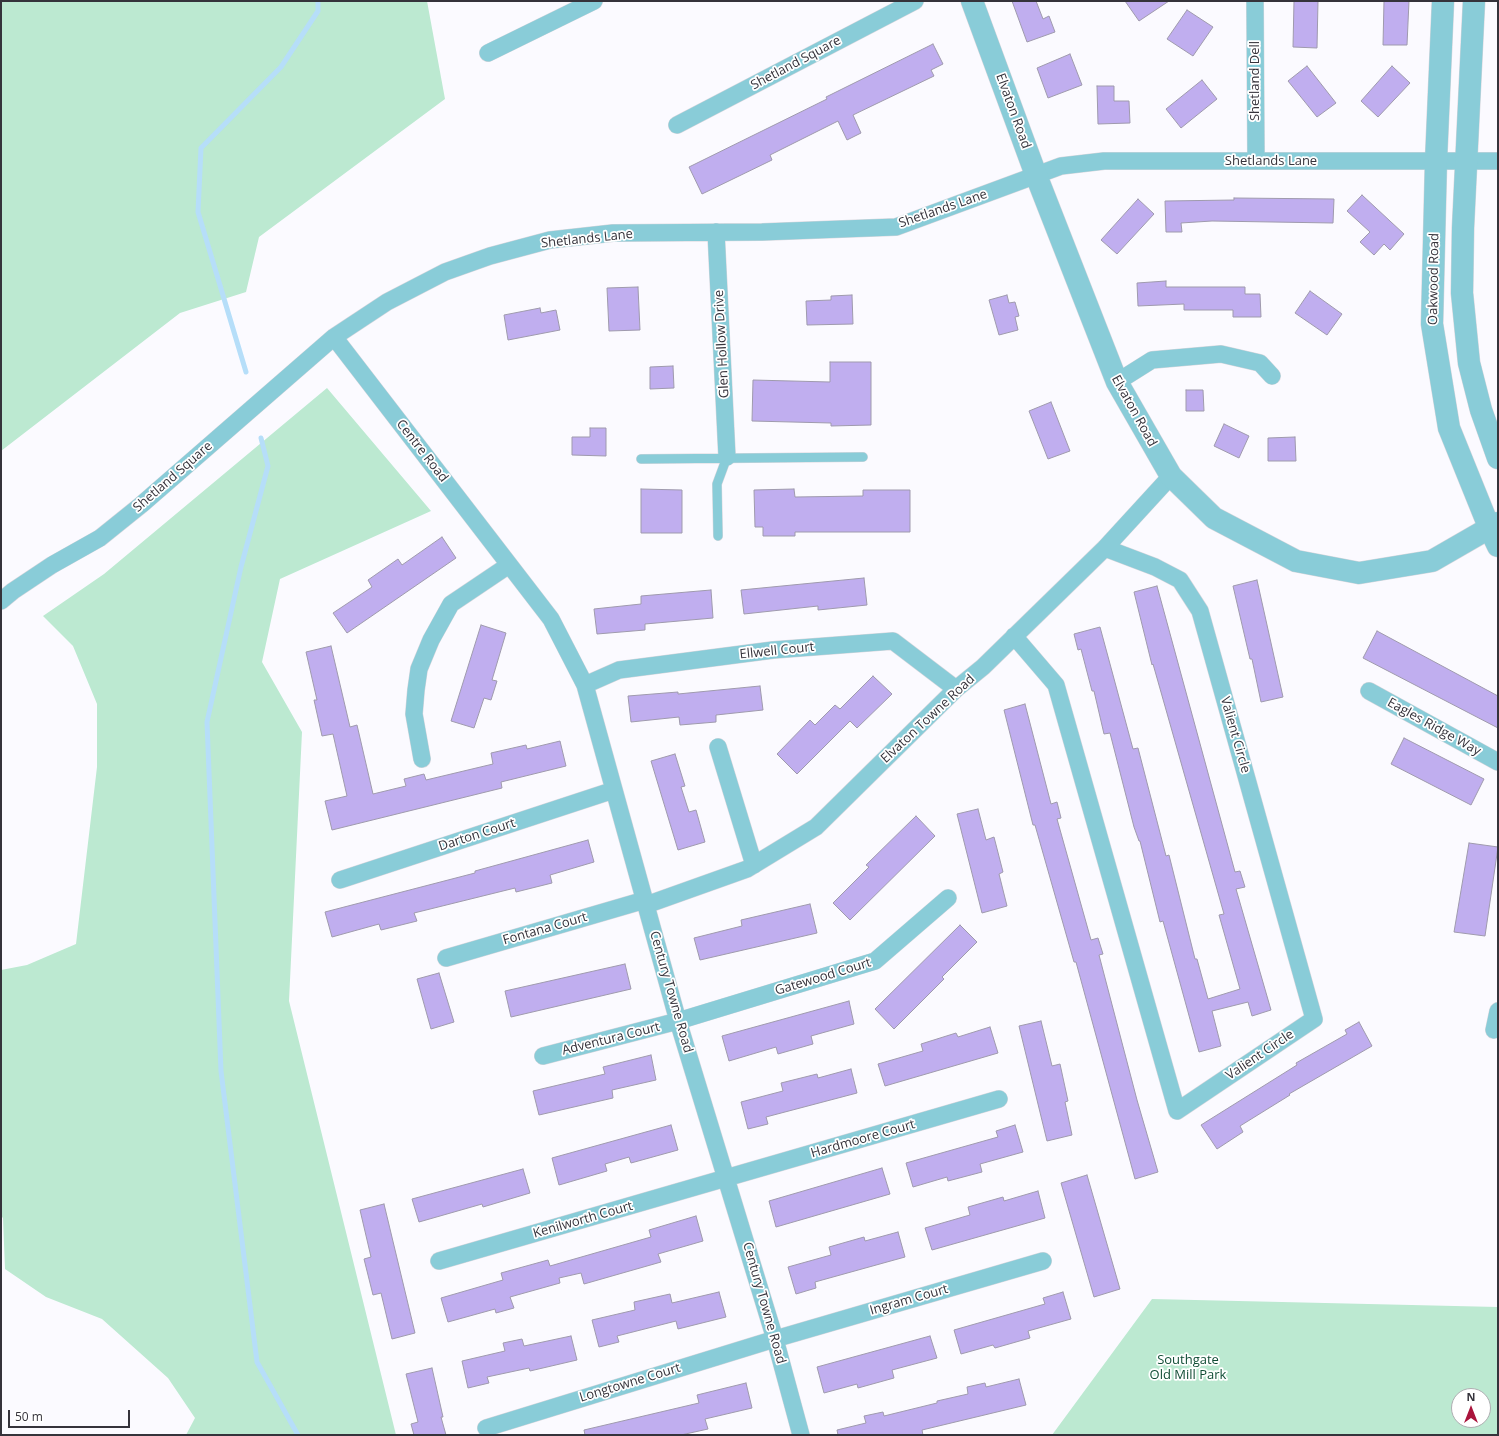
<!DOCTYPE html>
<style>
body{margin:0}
#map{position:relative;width:1499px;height:1436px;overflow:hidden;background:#fbfaff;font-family:"Open Sans",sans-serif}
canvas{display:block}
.frame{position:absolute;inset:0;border:2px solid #35333b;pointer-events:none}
.north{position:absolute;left:1451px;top:1388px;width:40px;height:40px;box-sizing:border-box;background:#fff;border:1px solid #aeadb1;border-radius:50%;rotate:0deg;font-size:11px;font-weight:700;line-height:16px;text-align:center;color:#35333b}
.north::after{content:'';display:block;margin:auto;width:14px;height:18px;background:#aa143c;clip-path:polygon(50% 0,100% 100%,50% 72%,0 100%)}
.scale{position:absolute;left:8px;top:1410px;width:122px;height:18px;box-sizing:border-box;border:2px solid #35333b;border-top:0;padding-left:5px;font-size:12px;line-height:14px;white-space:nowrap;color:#35333b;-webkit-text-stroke:3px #fff;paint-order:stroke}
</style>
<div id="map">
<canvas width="1499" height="1436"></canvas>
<div class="frame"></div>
<div class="north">N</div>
<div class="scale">50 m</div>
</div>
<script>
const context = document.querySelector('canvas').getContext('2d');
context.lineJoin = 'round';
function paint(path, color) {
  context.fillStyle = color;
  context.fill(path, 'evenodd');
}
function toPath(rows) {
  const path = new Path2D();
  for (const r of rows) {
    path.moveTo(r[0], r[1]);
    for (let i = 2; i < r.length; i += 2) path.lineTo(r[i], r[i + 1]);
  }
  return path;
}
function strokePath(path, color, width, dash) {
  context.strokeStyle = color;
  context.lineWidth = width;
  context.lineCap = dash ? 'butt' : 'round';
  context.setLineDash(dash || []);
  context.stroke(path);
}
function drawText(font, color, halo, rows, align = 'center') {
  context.font = font + ' "Open Sans",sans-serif';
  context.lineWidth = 3.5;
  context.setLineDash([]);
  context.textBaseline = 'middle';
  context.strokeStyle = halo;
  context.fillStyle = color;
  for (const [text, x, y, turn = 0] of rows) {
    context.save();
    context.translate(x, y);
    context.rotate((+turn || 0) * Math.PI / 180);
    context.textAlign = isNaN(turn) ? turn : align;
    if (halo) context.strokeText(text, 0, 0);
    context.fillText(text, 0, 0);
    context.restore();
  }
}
paint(toPath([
 [1,1,427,1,445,99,259,237,246,292,180,313,1,451],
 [327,388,431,511,280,579,262,662,302,732,289,1001,396,1435,186,1435,195,1418,168,1378,102,1319,46,1297,5,1269,3,1218,1,1216,1,970,27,965,76,944,97,767,97,704,73,646,43,616,104,574],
 [1152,1299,1498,1307,1498,1435,1052,1435],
 [1459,1396,1483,1396,1483,1420,1459,1420]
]), '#bce9d1');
strokePath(toPath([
 [246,372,198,212,201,148,281,67,318,11,318,1],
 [261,438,268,466,241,567,207,722,221,1071,257,1362,298,1435]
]), '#b6def9', 5);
const building = toPath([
 [1012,1,1036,1,1043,19,1049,16,1055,32,1027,42,1012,1],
 [1125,1,1169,1,1139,21,1125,1],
 [1294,1,1318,1,1317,48,1293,47,1294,1],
 [1384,1,1409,1,1407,45,1383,45,1384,1],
 [1187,10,1213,27,1193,56,1167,39,1187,10],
 [933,44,943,64,931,70,934,76,853,115,861,133,847,140,838,121,770,155,772,160,702,194,689,167,827,99,826,97,933,44],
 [1070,54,1082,85,1048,98,1037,68,1070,54],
 [1307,66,1336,103,1317,117,1288,81,1307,66],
 [1392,66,1410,83,1378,117,1361,101,1392,66],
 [1202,80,1217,99,1181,128,1166,109,1202,80],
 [1097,86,1114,86,1114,101,1129,101,1130,123,1098,124,1097,86],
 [1362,195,1404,234,1390,250,1384,244,1374,255,1360,242,1370,232,1347,211,1362,195],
 [1234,198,1334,199,1333,223,1212,221,1181,223,1182,232,1166,232,1165,201,1234,200,1234,198],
 [1138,199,1154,214,1117,254,1101,240,1138,199],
 [1166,281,1166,287,1245,287,1245,294,1260,294,1261,317,1233,317,1233,310,1184,310,1184,304,1138,306,1137,283,1166,281],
 [638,287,640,330,609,331,607,288,638,287],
 [1310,291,1342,314,1327,335,1295,313,1310,291],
 [852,295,853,324,807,325,806,301,831,300,831,296,852,295],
 [1007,295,1009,303,1015,302,1019,316,1015,317,1018,330,999,335,989,300,1007,295],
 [540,308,541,313,556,310,560,330,508,340,504,315,540,308],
 [830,362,871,362,871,425,831,426,831,423,752,421,753,380,830,382,830,362],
 [673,366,674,388,650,389,650,367,673,366],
 [1186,390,1203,390,1204,411,1186,411,1186,390],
 [1051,402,1070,451,1048,459,1029,411,1051,402],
 [1224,424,1249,436,1239,458,1214,446,1224,424],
 [590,428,606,428,606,456,572,455,572,437,590,437,590,428],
 [1295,437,1296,461,1268,461,1268,438,1295,437],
 [641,489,682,490,682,533,641,533,641,489],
 [794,489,795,497,863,496,863,490,910,490,910,532,795,532,795,536,763,536,763,527,755,527,754,490,794,489],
 [442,537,456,558,347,633,333,613,372,587,368,580,398,559,402,565,442,537],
 [864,578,867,605,818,610,818,606,744,614,741,590,864,578],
 [1257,580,1283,697,1261,702,1252,659,1250,659,1233,586,1257,580],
 [1157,586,1235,872,1240,871,1245,887,1236,889,1271,1010,1252,1016,1248,1002,1212,1011,1221,1046,1199,1052,1163,921,1160,922,1140,841,1139,841,1134,827,1110,733,1104,734,1094,691,1092,691,1081,649,1078,650,1074,634,1100,627,1133,749,1138,748,1166,856,1169,855,1195,959,1197,959,1208,999,1240,989,1219,915,1224,914,1153,664,1152,665,1134,592,1157,586],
 [711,590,713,618,645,624,645,630,597,634,594,609,641,604,641,596,711,590],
 [481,625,506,633,492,680,497,681,491,700,484,698,474,728,451,721,481,625],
 [1377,631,1498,696,1498,728,1363,658,1377,631],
 [331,646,350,727,357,725,373,794,406,786,404,779,424,774,426,780,493,764,491,753,526,745,527,749,560,741,566,766,501,782,502,788,332,830,325,801,347,796,333,734,322,736,314,700,317,700,306,652,331,646],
 [873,676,892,694,857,728,850,721,797,774,777,754,810,720,815,725,835,705,840,709,873,676],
 [760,686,763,710,716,715,716,722,680,725,679,717,631,722,628,696,678,692,678,694,760,686],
 [1025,704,1051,804,1057,802,1061,818,1057,819,1091,940,1098,938,1103,954,1099,955,1137,1100,1158,1172,1135,1179,1076,962,1074,962,1035,825,1033,825,1004,710,1025,704],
 [1404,738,1484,779,1471,805,1391,764,1404,738],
 [675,754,685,786,681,787,689,812,696,810,705,842,678,850,651,761,675,754],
 [978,809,986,840,994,837,1003,872,999,874,1007,906,982,913,957,814,978,809],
 [916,816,935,836,850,920,833,903,869,867,866,865,916,816],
 [588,840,594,862,550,875,552,883,516,892,515,888,414,913,417,921,381,930,379,924,332,937,325,912,475,873,475,871,588,840],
 [1469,843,1498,847,1485,936,1454,932,1469,843],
 [810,904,817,933,700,960,694,938,742,926,741,920,810,904],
 [960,925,977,942,942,977,944,979,894,1029,875,1009,960,925],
 [625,964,631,989,511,1017,505,991,625,964],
 [439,973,454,1022,431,1029,417,979,439,973],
 [849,1001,854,1024,811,1036,813,1044,778,1054,776,1047,729,1061,722,1036,849,1001],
 [1041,1021,1052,1066,1060,1064,1068,1101,1065,1102,1072,1135,1047,1141,1019,1026,1041,1021],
 [1359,1022,1372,1046,1289,1094,1290,1095,1240,1126,1243,1132,1217,1149,1201,1125,1297,1065,1296,1063,1347,1034,1345,1030,1359,1022],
 [990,1027,998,1053,885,1086,878,1064,923,1051,921,1044,956,1033,958,1037,990,1027],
 [651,1055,656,1080,612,1090,613,1098,539,1115,533,1091,605,1074,603,1067,651,1055],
 [851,1069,857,1093,766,1117,768,1124,748,1129,741,1102,783,1091,781,1083,817,1074,818,1078,851,1069],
 [671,1125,678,1150,631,1163,629,1157,605,1164,607,1171,559,1185,552,1158,671,1125],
 [1015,1125,1023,1152,980,1164,982,1172,948,1181,947,1177,913,1187,906,1163,998,1137,996,1131,1015,1125],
 [882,1168,890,1194,776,1227,769,1201,882,1168],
 [523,1169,530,1193,483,1207,482,1204,419,1222,412,1199,523,1169],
 [1087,1175,1120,1289,1094,1297,1061,1183,1087,1175],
 [1038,1191,1045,1218,932,1250,925,1228,970,1215,968,1207,1003,1197,1004,1201,1038,1191],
 [384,1204,415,1333,392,1339,381,1293,373,1295,364,1259,371,1257,360,1210,384,1204],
 [696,1216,703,1241,658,1254,661,1262,584,1284,581,1273,559,1278,560,1283,510,1297,514,1308,496,1313,495,1309,448,1322,441,1298,503,1280,501,1273,548,1260,550,1266,651,1237,649,1230,696,1216],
 [898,1232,905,1257,815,1282,816,1288,796,1294,788,1267,831,1255,829,1247,864,1237,865,1241,898,1232],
 [719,1292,726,1317,678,1329,676,1321,617,1336,619,1342,599,1347,592,1320,635,1310,634,1302,670,1294,672,1303,719,1292],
 [1063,1292,1071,1319,1028,1331,1030,1338,995,1348,993,1345,961,1354,954,1330,1045,1304,1043,1298,1063,1292],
 [571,1336,577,1360,530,1371,529,1368,487,1377,489,1383,468,1388,462,1361,505,1351,503,1343,522,1339,524,1346,571,1336],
 [930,1336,937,1358,892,1370,894,1378,858,1388,857,1384,824,1393,817,1367,930,1336],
 [432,1368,443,1417,441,1417,446,1435,414,1435,411,1424,418,1422,406,1374,432,1368],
 [1019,1379,1026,1405,922,1430,923,1435,838,1435,837,1430,866,1423,864,1416,883,1412,884,1416,937,1403,937,1401,968,1394,967,1387,985,1383,986,1387,1019,1379],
 [746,1383,752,1408,705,1419,708,1429,681,1435,585,1435,584,1430,699,1403,697,1395,746,1383]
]);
paint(building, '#c0aeef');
strokePath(building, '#9f9aad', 1);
const service = toPath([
 [641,459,863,457],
 [718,536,717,484,727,457]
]);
const minor = toPath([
 [1255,1,1256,161],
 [488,53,594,1],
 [677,125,915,1],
 [716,232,727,457],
 [334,337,551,619,585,685,678,1021,775,1339,801,1435],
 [1117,382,1152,360,1221,354,1260,363,1272,376],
 [1,601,13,591,52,565,100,538,141,505,334,337,387,302,445,272,490,256,550,240,613,233,762,232,896,227,1061,166,1104,161,1498,161],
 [1014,636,1056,685,1177,1111,1314,1019,1200,611,1180,580,1155,567,1105,548],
 [585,685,619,670,773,650,893,641,956,689],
 [1369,691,1498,762],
 [718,747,754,865],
 [422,759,414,714,416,690,419,669,431,640,451,604,509,565],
 [340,880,614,790],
 [646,905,747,869,816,827,956,689,983,667,1105,548,1171,476],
 [446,958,645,900],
 [1494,1030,1498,1011],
 [543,1056,678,1021,875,961,948,898],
 [439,1261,999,1099],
 [486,1428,775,1339,1043,1261]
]);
const tertiary = toPath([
 [972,1,1036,175,1117,382,1171,476,1214,518,1296,561,1359,573,1432,561,1498,523],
 [1443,1,1436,161,1432,324,1449,428,1489,527,1498,546],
 [1474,1,1463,228,1462,293,1469,363,1481,410,1498,458]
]);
strokePath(service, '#d7d6dc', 10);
strokePath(minor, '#d7d6dc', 18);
strokePath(tertiary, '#d7d6dc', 23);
strokePath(service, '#89ccd8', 9);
strokePath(minor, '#89ccd8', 17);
strokePath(tertiary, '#89ccd8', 22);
drawText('13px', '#35333b', '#fff', [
 ["Shetland Square",796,63,-28],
 ["Shetland Dell",1255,81,-90],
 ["Elvaton Road",1013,111,70],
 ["Shetlands Lane",1271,161],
 ["Shetlands Lane",943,209,-19],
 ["Shetlands Lane",587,239,-6],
 ["Oakwood Road",1434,279,-89],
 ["Glen Hollow Drive",722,344,-93],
 ["Elvaton Road",1134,411,61],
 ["Centre Road",422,451,52],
 ["Shetland Square",173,477,-41],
 ["Ellwell Court",777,651,-6],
 ["Elvaton Towne Road",928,719,-43],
 ["Eagles Ridge Way",1434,727,29],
 ["Valient Circle",1235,735,74],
 ["Darton Court",477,835,-18],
 ["Fontana Court",545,929,-16],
 ["Gatewood Court",823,977,-17],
 ["Century Towne Road",671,992,74],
 ["Adventura Court",611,1039,-14],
 ["Valient Circle",1260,1055,-34],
 ["Hardmoore Court",863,1139,-16],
 ["Kenilworth Court",583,1220,-16],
 ["Ingram Court",909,1300,-16],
 ["Century Towne Road",764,1303,74],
 ["Longtowne Court",630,1383,-17]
]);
drawText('13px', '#104d35', '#fff', [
 ["Southgate",1188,1360],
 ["Old Mill Park",1188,1375]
]);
</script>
